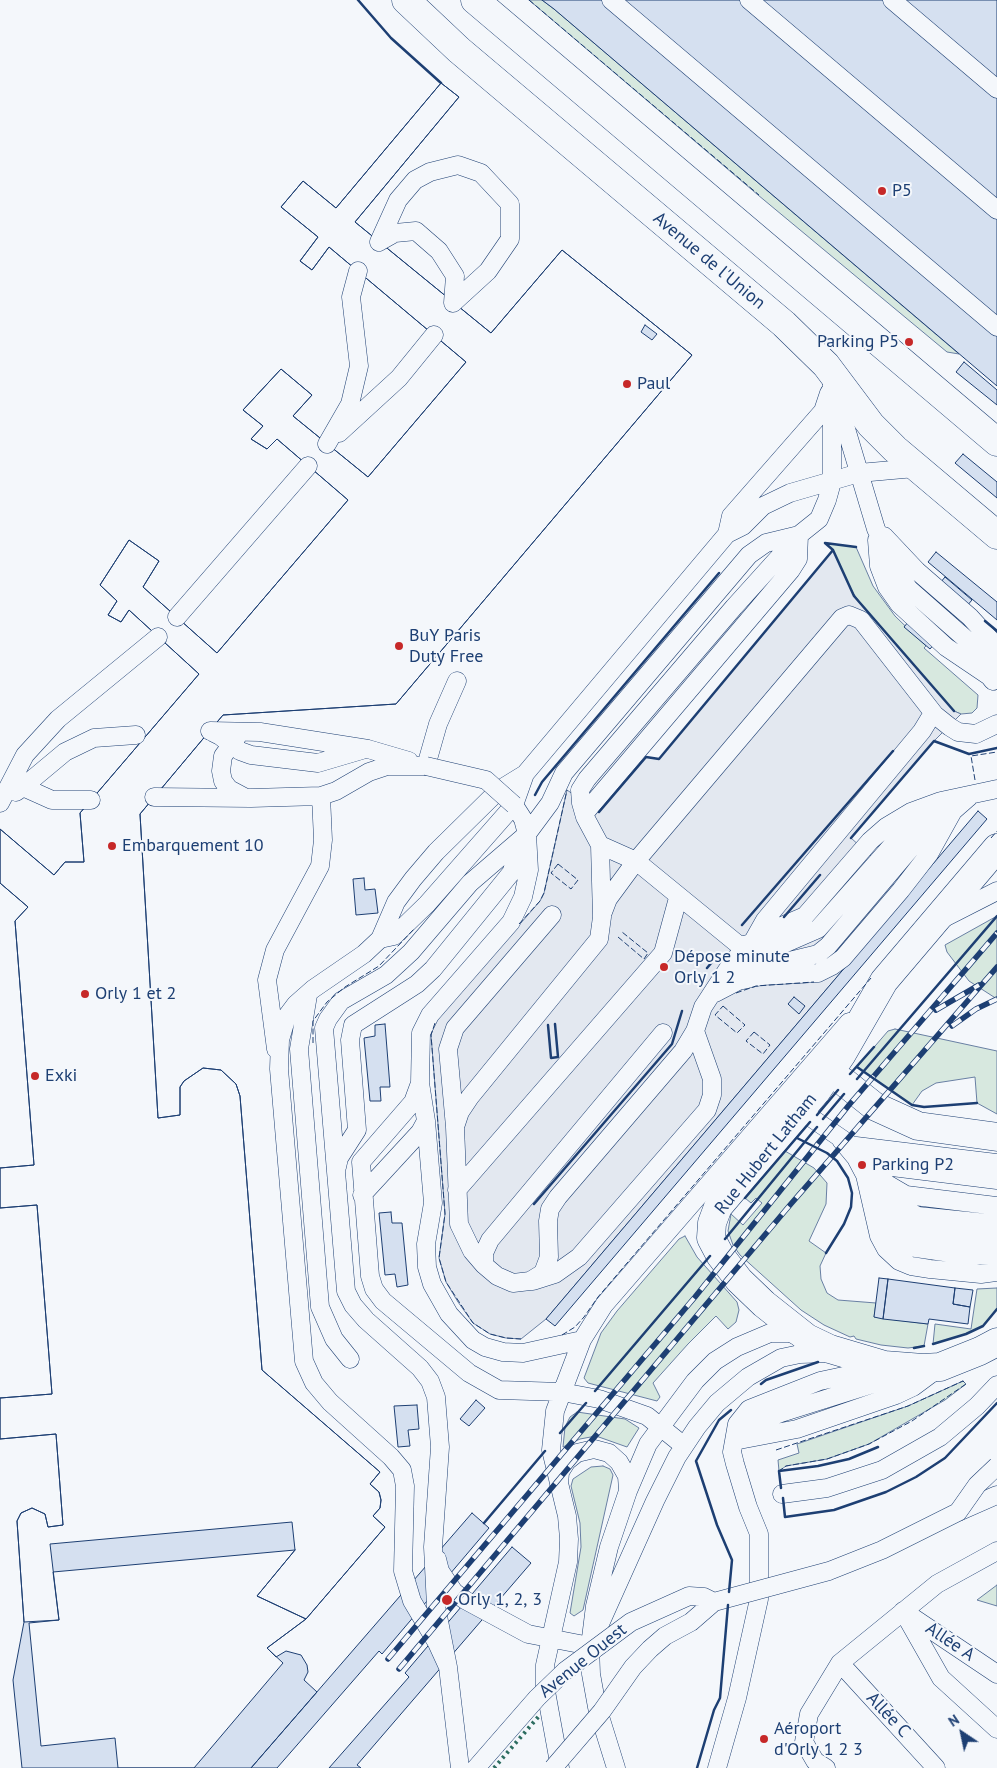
<!DOCTYPE html>
<meta charset="utf-8">
<style>
body{margin:0}
#map{position:relative;width:997px;height:1768px;overflow:hidden;background:#f4f7fb;font-family:"PT Sans",sans-serif}
canvas{display:block}
.north{position:absolute;left:937px;top:1708px;width:50px;height:50px;-webkit-text-stroke:4px #f4f7fb;paint-order:stroke;rotate:326deg;font-size:14px;font-weight:700;line-height:20px;text-align:center;color:#1d3f73}
.north::after{content:'';display:block;margin:auto;width:18px;height:22px;background:#1d3f73;clip-path:polygon(50% 0,100% 100%,50% 72%,0 100%)}
</style>
<div id="map">
<canvas width="997" height="1768"></canvas>
<div class="north">N</div>
</div>
<script>
const context = document.querySelector('canvas').getContext('2d');
context.lineJoin = 'round';
function paint(path, color) {
  context.fillStyle = color;
  context.fill(path, 'evenodd');
}
function toPath(rows) {
  const path = new Path2D();
  for (const r of rows) {
    path.moveTo(r[0], r[1]);
    for (let i = 2; i < r.length; i += 2) path.lineTo(r[i], r[i + 1]);
  }
  return path;
}
function strokePath(path, color, width, dash) {
  context.strokeStyle = color;
  context.lineWidth = width;
  context.lineCap = dash ? 'butt' : 'round';
  context.setLineDash(dash || []);
  context.stroke(path);
}
function drawText(font, color, halo, rows, align = 'center') {
  context.font = font + ' "PT Sans",sans-serif';
  context.lineWidth = 4;
  context.setLineDash([]);
  context.textBaseline = 'middle';
  context.strokeStyle = halo;
  context.fillStyle = color;
  for (const [text, x, y, turn = 0] of rows) {
    context.save();
    context.translate(x, y);
    context.rotate((+turn || 0) * Math.PI / 180);
    context.textAlign = isNaN(turn) ? turn : align;
    if (halo) context.strokeText(text, 0, 0);
    context.fillText(text, 0, 0);
    context.restore();
  }
}
const green = toPath([
 [529,0,542,0,554,9,959,354,947,352,758,195,529,0],
 [825,543,856,547,873,586,895,616,926,646,924,648,978,695,977,708,972,713,961,714,954,711,866,611,848,586,833,550,825,543],
 [997,916,997,999,969,981,947,952,945,945,997,916],
 [895,1029,997,1051,997,1114,977,1103,975,1077,936,1083,922,1091,912,1105,857,1067,888,1031,895,1029],
 [785,1151,814,1168,827,1183,826,1204,809,1241,826,1253,820,1266,821,1279,827,1293,838,1300,876,1303,874,1317,928,1324,924,1346,908,1348,881,1345,856,1339,854,1336,850,1337,824,1325,801,1310,740,1255,733,1245,728,1231,731,1214,743,1225,762,1203,756,1198,751,1203,745,1198,785,1151],
 [685,1236,697,1257,737,1302,739,1310,736,1322,728,1329,716,1316,688,1344,653,1383,660,1397,657,1401,588,1383,584,1378,601,1333,617,1311,679,1239,685,1236],
 [997,1288,997,1309,983,1326,966,1334,933,1344,935,1324,971,1329,977,1289,997,1288],
 [963,1381,966,1384,945,1400,869,1444,827,1459,786,1466,779,1471,778,1460,799,1453,797,1444,908,1406,963,1381],
 [577,1412,625,1419,639,1428,627,1447,596,1436,580,1439,563,1447,565,1427,570,1417,577,1412],
 [603,1466,610,1469,613,1475,583,1610,574,1616,570,1613,581,1547,580,1523,571,1486,573,1479,591,1467,603,1466],
 [997,1585,997,1606,977,1600,997,1585]
]);
paint(green, '#d7e8df');
strokePath(green, '#687fa3', 1);
const parking = toPath([
 [833,550,854,596,954,711,961,714,934,741,851,838,910,891,546,1319,521,1339,506,1338,490,1334,473,1323,458,1302,446,1282,439,1258,445,1214,431,1035,435,1022,540,901,544,893,567,790,599,812,646,757,659,759,833,550]
]);
paint(parking, '#e3e8f0');
strokePath(parking, '#687fa3', 1);
const building = toPath([
 [542,0,997,0,997,386,554,9,542,0],
 [441,83,459,97,355,222,491,333,562,250,692,355,396,704,223,715,140,814,158,1118,180,1115,180,1087,184,1081,203,1068,221,1070,236,1084,240,1096,262,1370,380,1472,370,1484,379,1492,381,1500,380,1508,373,1516,385,1527,306,1619,257,1596,295,1550,292,1522,50,1544,59,1620,24,1622,17,1521,21,1513,32,1508,45,1514,48,1527,63,1525,56,1434,0,1439,0,1398,52,1394,37,1205,0,1208,0,1168,34,1165,15,921,28,907,0,883,0,829,54,875,65,862,84,862,80,813,199,674,129,610,121,622,108,615,117,601,100,585,129,540,159,561,143,587,217,653,348,500,277,439,267,449,251,439,263,426,243,410,281,369,312,395,293,416,368,477,466,362,329,247,312,270,300,261,318,237,281,207,303,181,336,208,441,83],
 [441,83,459,97,355,222,491,333,562,250,692,355,396,704,223,715,140,814,158,1118,180,1115,180,1087,184,1081,203,1068,221,1070,236,1084,240,1096,262,1370,380,1472,370,1484,379,1492,381,1500,380,1508,373,1516,385,1527,306,1619,267,1648,276,1657,286,1651,301,1655,307,1665,308,1672,304,1680,317,1692,251,1768,22,1768,13,1680,24,1622,17,1521,21,1513,32,1508,45,1514,48,1527,63,1525,56,1434,0,1439,0,1398,52,1394,37,1205,0,1208,0,1168,34,1165,15,921,28,907,0,883,0,829,54,875,65,862,84,862,80,813,199,674,129,610,121,622,108,615,117,601,100,585,129,540,159,561,143,587,217,653,348,500,277,439,267,449,251,439,263,426,243,410,281,369,312,395,293,416,368,477,466,362,329,247,312,270,300,261,318,237,281,207,303,181,336,208,441,83],
 [645,325,657,334,652,340,641,332,645,325],
 [964,362,997,390,997,405,956,372,964,362],
 [963,454,997,482,997,498,955,463,963,454],
 [936,552,997,602,997,620,928,562,936,552],
 [945,577,972,600,930,649,904,627,945,577],
 [978,811,987,819,555,1326,546,1319,978,811],
 [364,878,365,890,375,889,378,913,356,915,353,879,364,878],
 [794,997,805,1006,799,1014,788,1004,794,997],
 [385,1024,390,1087,380,1087,381,1101,370,1101,364,1038,375,1036,375,1025,385,1024],
 [391,1212,392,1223,402,1223,408,1285,397,1287,395,1274,385,1275,379,1213,391,1212],
 [879,1278,888,1279,883,1319,874,1317,879,1278],
 [888,1279,955,1288,953,1304,970,1307,968,1324,929,1319,928,1324,883,1319,888,1279],
 [955,1288,973,1290,970,1307,953,1304,955,1288],
 [476,1400,485,1408,469,1426,460,1419,476,1400],
 [417,1405,419,1429,408,1430,410,1446,398,1447,394,1406,417,1405],
 [472,1513,489,1528,382,1654,379,1651,277,1768,251,1768,472,1513],
 [512,1547,531,1563,357,1765,361,1768,329,1768,409,1677,405,1673,512,1547],
 [295,1550,257,1596,306,1619,267,1648,283,1663,194,1768,118,1768,115,1738,41,1746,29,1623,59,1620,53,1572,295,1550]
]);
paint(building, '#d5e0f0');
strokePath(building, '#1d3f73', 1);
const lane = toPath([
 [611,0,997,327],
 [749,0,997,210],
 [892,0,997,89],
 [379,242,398,200,415,180,430,172,458,165,481,173,510,204,510,239,488,271,453,303],
 [379,242,395,233,416,231,439,251,455,276,453,303],
 [838,402,876,529,898,573,909,589,976,648,997,675],
 [339,433,399,378,434,335],
 [327,444,350,404,359,366,351,297,358,271],
 [727,534,731,516,823,411,829,393],
 [884,536,917,571,970,617,990,639,997,652],
 [877,540,879,566,887,587,899,604,946,647,989,676,993,681],
 [177,617,308,466],
 [210,731,260,732,368,749,409,761],
 [210,731,220,736,240,751,251,755,318,763,362,750],
 [237,737,223,756,221,771,223,781,229,789,244,797],
 [426,766,438,724,457,681],
 [23,787,65,752,94,738,136,735],
 [16,792,23,787,52,800,91,800],
 [154,797,251,798,321,796,336,791,369,772,387,766,426,766],
 [0,803,25,755,58,719,158,637],
 [514,805,523,819,527,834,529,870,523,897,511,922,430,1015,421,1033,420,1083,426,1121,433,1203,426,1244,427,1267,432,1284,449,1314,473,1340,485,1347,503,1352,523,1353,582,1340],
 [584,814,791,570,798,559,799,535],
 [600,845,636,861,740,946,752,943,777,928,805,916,870,841,886,827,911,812,941,801,997,789],
 [603,912,608,899,636,861,842,618,849,615,861,620,935,715,950,727,958,732,976,734,997,724],
 [552,915,455,1028,448,1049,455,1127,459,1224,472,1251,484,1265,497,1276,513,1283,530,1281,543,1273,549,1257,548,1221,550,1209,558,1197,683,1051,695,1031,703,1007,733,961,752,943,765,920,922,731,933,713],
 [944,918,997,891],
 [380,939,394,936,427,904,514,805,525,774],
 [742,967,763,953,818,929,903,833,934,811],
 [748,971,818,954,828,946,922,835,946,811],
 [715,993,738,981,762,976,818,973,832,966,843,958,901,890,929,854,953,811,969,797],
 [308,995,299,1049,320,1307,334,1339,350,1359],
 [276,1049,267,980,275,950,320,866,323,840,321,796],
 [420,1083,413,1102,361,1162,370,1276,374,1289,383,1301,469,1373,499,1390,562,1392,599,1399,647,1416,684,1446],
 [813,1119,874,1161,884,1166,997,1180],
 [456,1124,460,1112,470,1097,599,939,602,917,600,845,585,817,581,803,580,790,587,779,734,607,799,535,819,519,827,500,832,482,832,384],
 [841,1140,856,1158,865,1175,879,1236,886,1249,899,1261,911,1266,930,1269,981,1274,997,1272],
 [856,1146,997,1163],
 [863,1161,882,1181,906,1195,997,1206],
 [337,1167,339,1158,357,1130,350,1040,353,1025,417,984,433,969,511,873,527,834,550,803,564,773,749,555,766,543,799,535],
 [874,1182,892,1204,918,1216,987,1223,997,1222],
 [457,1190,663,953,678,898],
 [362,1195,420,1132,426,1121],
 [881,1210,890,1221,901,1228,916,1232,985,1240,997,1239],
 [881,1224,890,1237,902,1246,965,1255,997,1256],
 [484,1265,484,1253,490,1240,663,1033],
 [533,1281,555,1274,579,1257,707,1110,712,1095,712,1079,695,1031],
 [881,1368,820,1381,749,1409,737,1424,734,1441,797,1429,896,1395,913,1387,940,1367],
 [559,1485,560,1472,567,1461,577,1453,594,1449,609,1453,619,1462,627,1476,628,1491],
 [782,1494,827,1488,882,1470,940,1437,977,1406,997,1385],
 [958,1512,997,1495],
 [437,1559,440,1571,454,1592,465,1600,528,1634,590,1646,595,1606,609,1547,628,1491,648,1444,695,1381,715,1361,737,1347,770,1333,790,1333,801,1337],
 [903,1611,941,1678,997,1729],
 [906,1613,997,1674],
 [840,1663,936,1768],
 [448,1667,437,1643,412,1601,403,1571,405,1486,402,1470,391,1457,330,1402,314,1383,304,1361,279,1069,280,1040,287,1016,296,1004,313,989,364,954,380,939,396,902,413,879,436,852,499,790,525,774,727,534,743,526,763,506,790,493,859,473,915,468],
 [460,1768,448,1667,436,1606,433,1547,440,1447,436,1397,430,1381,420,1368,366,1320,353,1305,346,1291,324,1028,328,1019,341,1001,386,975,411,952,470,883,527,834],
 [476,1768,496,1745],
 [560,1768,545,1686,545,1665,568,1562,569,1539,567,1516,551,1450,555,1411,582,1340,604,1305,849,1022],
 [616,1768,597,1707,591,1674,590,1646,655,1501,677,1457,697,1427,717,1403,748,1377,781,1358,800,1354,831,1353],
 [717,1768,737,1698,759,1599,759,1534,748,1507,735,1464,732,1452,734,1441,746,1427,781,1413,911,1372],
 [826,1768,815,1761,804,1742,809,1714,840,1663,937,1584,997,1551]
]);
const street = toPath([
 [997,848,884,981,842,1054,816,1092,718,1207,712,1223,711,1238,720,1255,739,1280,764,1304,807,1338,830,1349,884,1365,923,1368,940,1367,980,1351,997,1342],
 [844,1082,874,1106,918,1126,997,1137]
]);
const secondary = toPath([
 [406,0,459,50,784,324,826,365,871,425,895,449,997,535],
 [475,0,997,442]
]);
strokePath(lane, '#1d3f73', 19);
strokePath(street, '#1d3f73', 29);
strokePath(secondary, '#1d3f73', 29);
strokePath(lane, '#f4f7fb', 18);
strokePath(street, '#f4f7fb', 28);
strokePath(secondary, '#f4f7fb', 28);
const rail = toPath([
 [936,1010,979,985],
 [952,1026,976,1009,997,999],
 [388,1659,695,1297,849,1105,997,933],
 [399,1669,790,1205,997,967]
]);
strokePath(rail, '#1d3f73', 5.5);
strokePath(rail, '#f4f7fb', 4, [11]);
const laneBridge = toPath([
 [426,766,486,780,514,805],
 [496,1745,537,1698,565,1671,631,1622,689,1596,704,1597,714,1602,829,1571,882,1550,958,1512,977,1485,997,1466],
 [553,1768,602,1711,633,1667,650,1649,665,1636,691,1622,714,1602]
]);
strokePath(laneBridge, '#1d3f73', 19, []);
strokePath(laneBridge, '#f4f7fb', 18);
strokePath(toPath([
 [494,1768,539,1716]
]), '#2c6c60', 4, [2.5, 4]);
strokePath(toPath([
 [529,0,759,195],
 [975,780,971,756,997,752],
 [991,838,997,831],
 [558,864,578,880,571,889,551,873,558,864],
 [519,924,540,901,544,893,567,790],
 [618,937,644,959,648,953,622,932],
 [736,993,756,986,814,982],
 [723,1006,745,1025,737,1033,715,1015,723,1006],
 [435,1023,431,1035,445,1214,439,1258,446,1282,473,1323,490,1334,506,1338,521,1339],
 [754,1032,770,1045,763,1054,746,1041,754,1032],
 [313,1043,313,1021,327,1002,345,987,379,966,414,929],
 [562,1335,575,1327,584,1317,598,1297,871,978],
 [776,1450,908,1406,963,1381,966,1384,912,1421,869,1444,827,1459,786,1466,779,1471]
]), '#1d3f73', 1, [6, 2.5]);
strokePath(toPath([
 [358,0,391,38,441,83],
 [856,547,825,543,833,550,854,596,954,711],
 [985,621,997,631],
 [535,795,542,782,719,573],
 [599,812,646,757,659,759,833,550],
 [851,838,934,741,969,754,997,748],
 [784,917,820,875],
 [742,925,893,751],
 [707,968,718,955],
 [548,1025,551,1058,558,1057,555,1024],
 [857,1067,912,1105,924,1107,977,1103],
 [850,1074,874,1047],
 [857,1079,997,916],
 [817,1115,838,1090],
 [823,1119,844,1094],
 [797,1138,827,1153,837,1161,848,1178,852,1193,851,1207,844,1224,826,1253],
 [745,1198,810,1122],
 [534,1204,672,1044,682,1011],
 [725,1239,817,1127],
 [933,1344,966,1334,983,1326,997,1309],
 [914,1348,924,1346],
 [761,1384,766,1380,818,1362],
 [595,1391,710,1256],
 [560,1433,586,1403],
 [781,1488,779,1471,818,1466,849,1459,878,1447],
 [783,1498,785,1517,834,1510,886,1492,916,1477,945,1458,997,1403],
 [484,1523,545,1451],
 [729,1592,732,1560,717,1525,696,1461,719,1420,731,1410],
 [697,1768,714,1710,720,1698,728,1605]
]), '#1d3f73', 2.5);
for (const [x, y, r, color] of [
 [882,191,5,"#c62828"],
 [909,342,5,"#c62828"],
 [627,384,5,"#c62828"],
 [399,646,5,"#c62828"],
 [112,846,5,"#c62828"],
 [664,967,5,"#c62828"],
 [85,994,5,"#c62828"],
 [35,1076,5,"#c62828"],
 [862,1165,5,"#c62828"],
 [447,1600,6,"#c62828"],
 [764,1739,5,"#c62828"]
]) {
  const dot = new Path2D();
  dot.arc(x, y, r, 0, 2 * Math.PI);
  context.fillStyle = color;
  context.fill(dot);
  strokePath(dot, '#f4f7fb', 2);
}
drawText('18px', '#1d3f73', '#f4f7fb', [
 ["P5",892,191],
 ["Parking P5",899,342,"right"],
 ["Paul",637,384],
 ["BuY Paris",409,636],
 ["Duty Free",409,657],
 ["Embarquement 10",122,846],
 ["Dépose minute",674,957],
 ["Orly 1 2",674,978],
 ["Orly 1 et 2",95,994],
 ["Exki",45,1076],
 ["Parking P2",872,1165],
 ["Orly 1, 2, 3",458,1600],
 ["Aéroport",774,1729],
 ["d'Orly 1 2 3",774,1750]
], 'left');
drawText('18px', '#1d3f73', '#f4f7fb', [
 ["Avenue de l'Union",709,261,40],
 ["Rue Hubert Latham",766,1154,-51],
 ["Allée A",950,1642,34],
 ["Avenue Ouest",583,1661,-39],
 ["Allée C",888,1715,47]
]);
</script>
